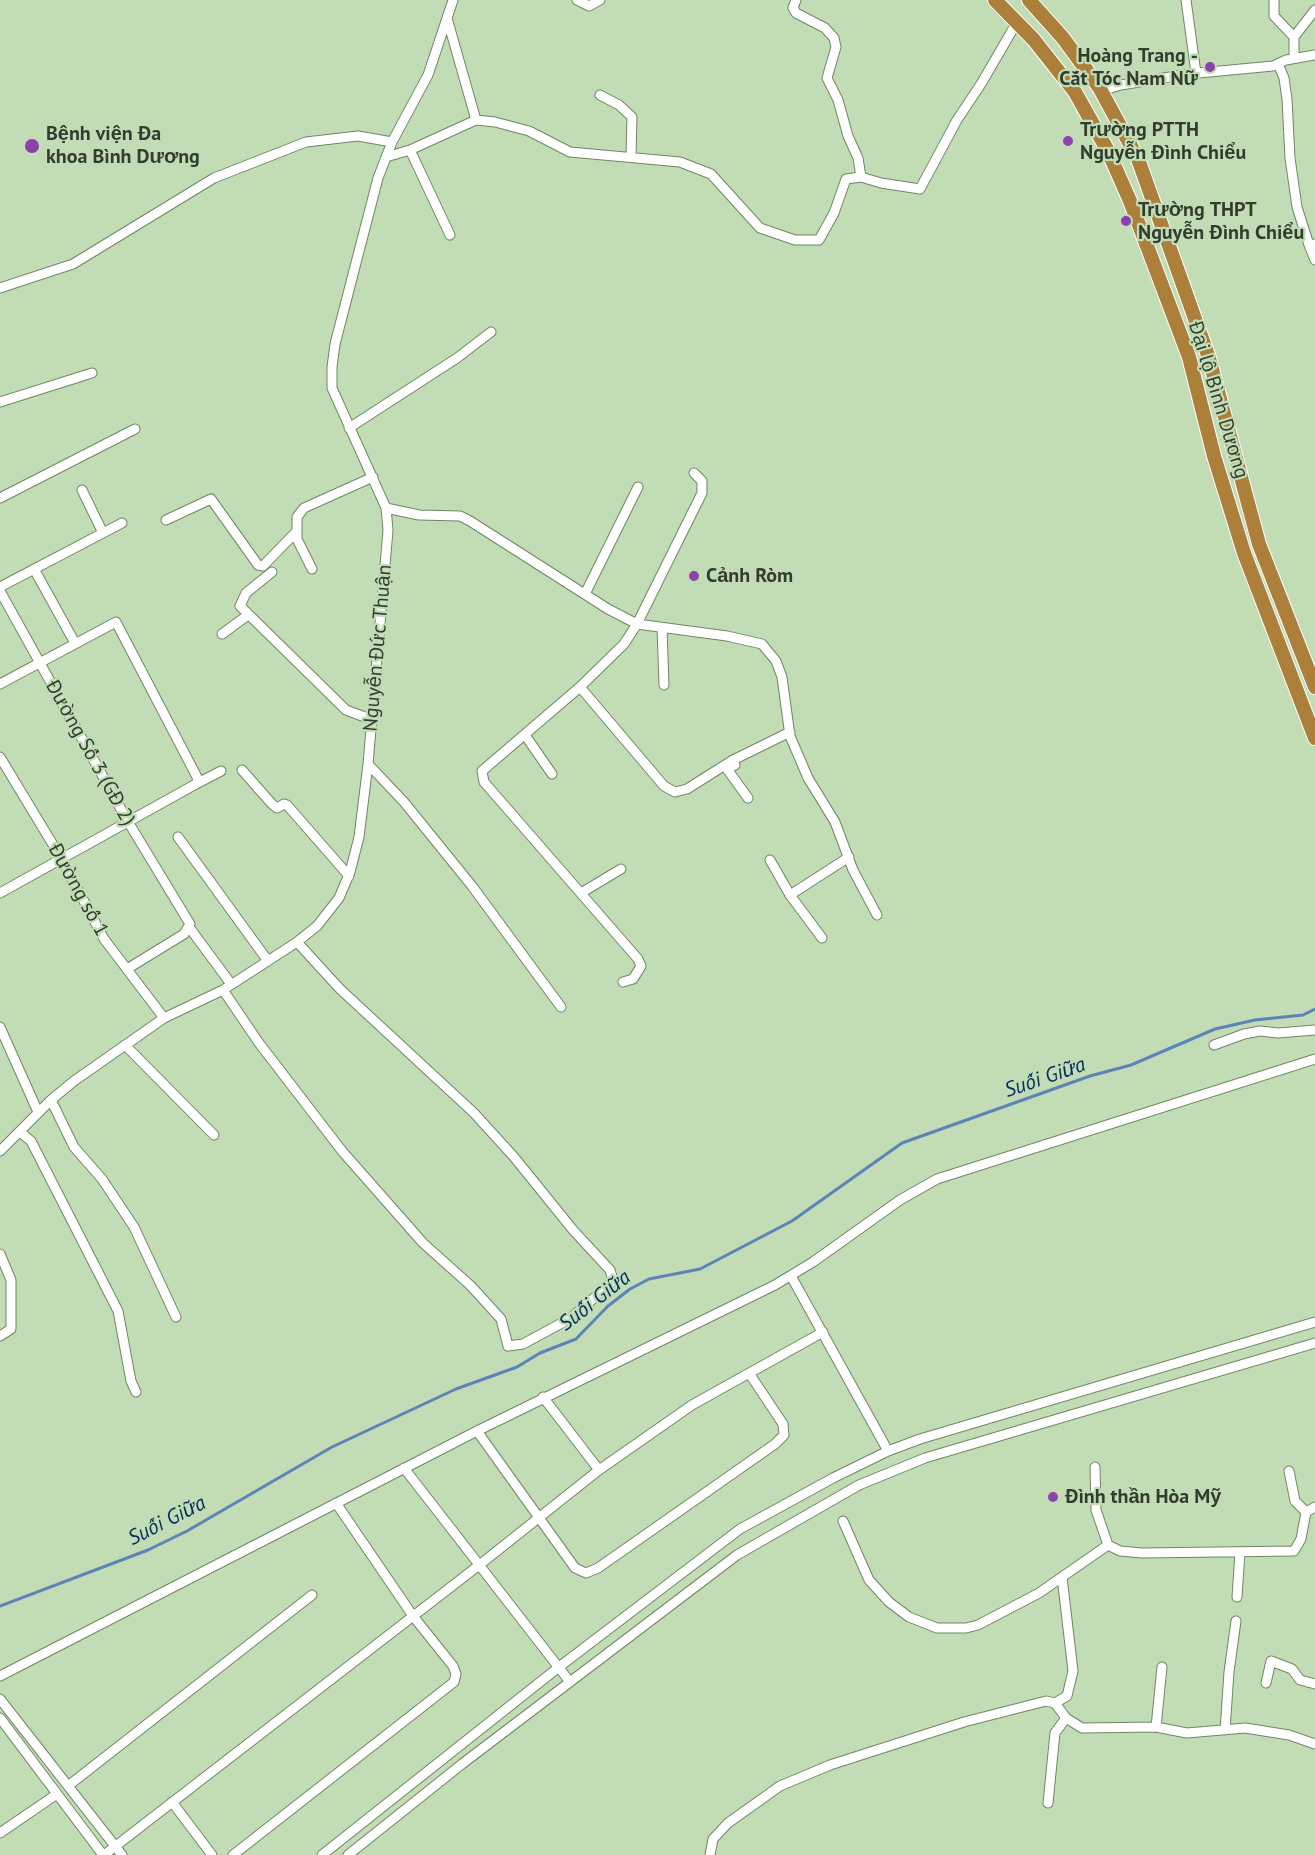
<!DOCTYPE html>
<meta charset="utf-8">
<style>
body{margin:0}
canvas{display:block;background:#c2ddb6}
</style>
<canvas width="1315" height="1855"></canvas>
<script>
const context = document.querySelector('canvas').getContext('2d');
context.lineJoin = 'round';
function toPath(rows) {
  const path = new Path2D();
  for (const r of rows) {
    path.moveTo(r[0], r[1]);
    for (let i = 2; i < r.length; i += 2) path.lineTo(r[i], r[i + 1]);
  }
  return path;
}
function strokePath(path, color, width, dash) {
  context.strokeStyle = color;
  context.lineWidth = width;
  context.lineCap = dash ? 'butt' : 'round';
  context.setLineDash(dash || []);
  context.stroke(path);
}
function drawText(font, color, halo, rows, align = 'center') {
  context.font = font + ' "PT Sans",sans-serif';
  context.lineWidth = 4.5;
  context.setLineDash([]);
  context.textBaseline = 'middle';
  context.strokeStyle = halo;
  context.fillStyle = color;
  for (const [text, x, y, turn = 0] of rows) {
    context.save();
    context.translate(x, y);
    context.rotate((+turn || 0) * Math.PI / 180);
    context.textAlign = isNaN(turn) ? turn : align;
    if (halo) context.strokeText(text, 0, 0);
    context.fillText(text, 0, 0);
    context.restore();
  }
}
strokePath(toPath([
 [0,1606,148,1550,187,1531,332,1447,456,1389,517,1367,540,1353,576,1339,608,1306,630,1289,649,1279,700,1269,792,1221,902,1143,1090,1076,1131,1065,1215,1029,1255,1020,1303,1015,1315,1009]
]), '#5c84b7', 3);
const minor = toPath([
 [577,0,589,6,600,0],
 [1186,0,1196,73],
 [1274,0,1274,16,1294,37],
 [1294,58,1294,37,1315,10],
 [1278,64,1284,78,1287,99,1290,158,1297,207,1309,245,1315,244],
 [1101,91,1121,85,1188,74,1273,66,1286,60,1315,55],
 [600,95,619,105,632,117,631,156],
 [476,120,495,122,529,131,570,152,680,162,711,174,760,228,795,240,819,240,834,213,846,179,861,177,858,158,848,136,838,100,827,78,836,47,834,38,825,28,796,13,793,8,796,0],
 [410,150,450,235],
 [386,157,410,150,476,120,447,18],
 [861,177,881,183,920,189,957,120,981,84,1017,22],
 [1309,245,1315,260],
 [0,288,73,264,214,178,306,142,358,136,392,142],
 [0,402,92,373],
 [349,428,457,358,491,332],
 [82,490,103,533],
 [0,498,135,429],
 [386,508,419,515,460,516,470,521,608,609,637,624,727,636,762,644,776,661,782,677,790,736,808,778,835,822,853,870,877,915],
 [166,520,211,499,258,565,263,566,297,531],
 [34,569,75,643],
 [312,569,297,539,297,517,304,508,373,477],
 [272,572,246,593,240,606,346,710,373,720],
 [0,587,122,523],
 [0,591,127,820,190,924,184,934,127,969],
 [585,594,638,487],
 [662,628,664,685],
 [222,634,248,615],
 [0,684,116,622,198,779,196,784,0,893],
 [580,687,664,786,675,792,687,789,733,760,790,732],
 [525,735,552,774],
 [0,757,61,858,104,939,164,1018],
 [368,764,404,802,472,886,561,1007],
 [735,765,727,769,748,798],
 [242,770,272,804,277,808,284,804,287,805,349,876],
 [196,784,221,771],
 [178,837,268,961],
 [770,860,790,895,849,857],
 [581,893,621,869],
 [790,895,822,938],
 [189,927,231,984],
 [623,982,633,979,641,966,638,959,484,782,482,771,580,687,624,644,637,624,702,493,702,481,694,473],
 [223,990,259,1043,342,1151,423,1243,471,1286,501,1319,508,1346,523,1344,571,1318,610,1284,613,1280,610,1270,573,1230,514,1157,474,1113,340,989,297,942],
 [0,1027,38,1112],
 [125,1045,214,1135],
 [1214,1045,1244,1034,1260,1031,1278,1033,1315,1030],
 [51,1100,74,1147,102,1179,134,1227,176,1317],
 [20,1132,31,1141,118,1311,131,1381,136,1392],
 [0,1151,51,1100,74,1081,164,1018,223,990,297,942,317,926,339,898,350,872,359,837,368,764,388,530,386,508,332,388,332,367,335,344,378,178,392,142,428,75,453,0],
 [0,1254,11,1280,11,1329,0,1336],
 [791,1276,888,1451],
 [543,1397,599,1470],
 [477,1431,575,1568,586,1573,598,1568,775,1444,784,1435,783,1424,749,1373],
 [1095,1467,1096,1510,1108,1545,1120,1551,1142,1553,1294,1551,1301,1539,1306,1512,1315,1507],
 [404,1468,570,1682],
 [1289,1471,1295,1501,1306,1512],
 [843,1521,869,1580,889,1602,909,1617,937,1628,966,1628,978,1625,1039,1593,1108,1545],
 [1237,1597,1240,1552],
 [0,1676,477,1431,775,1285,813,1262,900,1200,937,1179,1315,1059],
 [1266,1683,1271,1661,1292,1669,1300,1680,1315,1684],
 [0,1699,122,1855],
 [1055,1703,1067,1696,1073,1671,1062,1577],
 [0,1718,103,1855],
 [1156,1727,1162,1667],
 [1225,1730,1229,1672,1236,1621],
 [68,1786,312,1595],
 [172,1802,212,1855],
 [1048,1803,1055,1733,1066,1718],
 [0,1833,57,1794],
 [104,1855,478,1566,599,1470,692,1405,823,1332],
 [233,1855,454,1682,456,1674,453,1666,413,1616,336,1503],
 [322,1855,559,1667,740,1529,833,1478,888,1451,920,1439,1315,1322],
 [348,1855,462,1764,737,1555,859,1485,925,1458,1315,1343],
 [710,1855,713,1839,728,1823,780,1786,830,1765,964,1722,1046,1701,1055,1703,1066,1718,1082,1728,1156,1727,1187,1733,1245,1728,1289,1735,1315,1744]
]);
const highway = toPath([
 [995,0,1034,40,1075,92,1108,151,1130,201,1189,357,1214,456,1244,553,1315,738],
 [1029,0,1063,38,1099,87,1138,159,1209,358,1259,544,1315,687]
]);
strokePath(minor, '#6f8763', 11);
strokePath(highway, '#fff', 16);
strokePath(minor, '#fff', 9);
strokePath(highway, '#ac7f3b', 14);
for (const [x, y, r, color] of [
 [1210,67,6,"#903fae"],
 [1068,141,6,"#903fae"],
 [32,146,8,"#903fae"],
 [1126,221,6,"#903fae"],
 [694,576,6,"#903fae"],
 [1053,1497,6,"#903fae"]
]) {
  const dot = new Path2D();
  dot.arc(x, y, r, 0, 2 * Math.PI);
  context.fillStyle = color;
  context.fill(dot);
  strokePath(dot, '#c2ddb6', 2);
}
drawText('bold 20px', '#333d2e', '#c2ddb6', [
 ["Hoàng Trang -",1198,56,"right"],
 ["Cắt Tóc Nam Nữ",1198,79,"right"],
 ["Trường PTTH",1080,130],
 ["Nguyễn Đình Chiểu",1080,153],
 ["Bệnh viện Đa",46,134],
 ["khoa Bình Dương",46,157],
 ["Trường THPT",1138,210],
 ["Nguyễn Đình Chiểu",1138,233],
 ["Cảnh Ròm",706,576],
 ["Đình thần Hòa Mỹ",1065,1497]
], 'left');
drawText('20px', '#333d2e', '#c2ddb6', [
 ["Đại lộ Bình Dương",1218,400,73],
 ["Nguyễn Đức Thuận",378,648,-85],
 ["Đường Số 3 (GĐ 2)",90,753,61],
 ["Đường số 1",78,890,61]
]);
drawText('italic 21px', '#042e5e', '#c2ddb6', [
 ["Suối Giữa",1045,1078,-19],
 ["Suối Giữa",595,1301,-38],
 ["Suối Giữa",167,1521,-27]
]);
</script>
